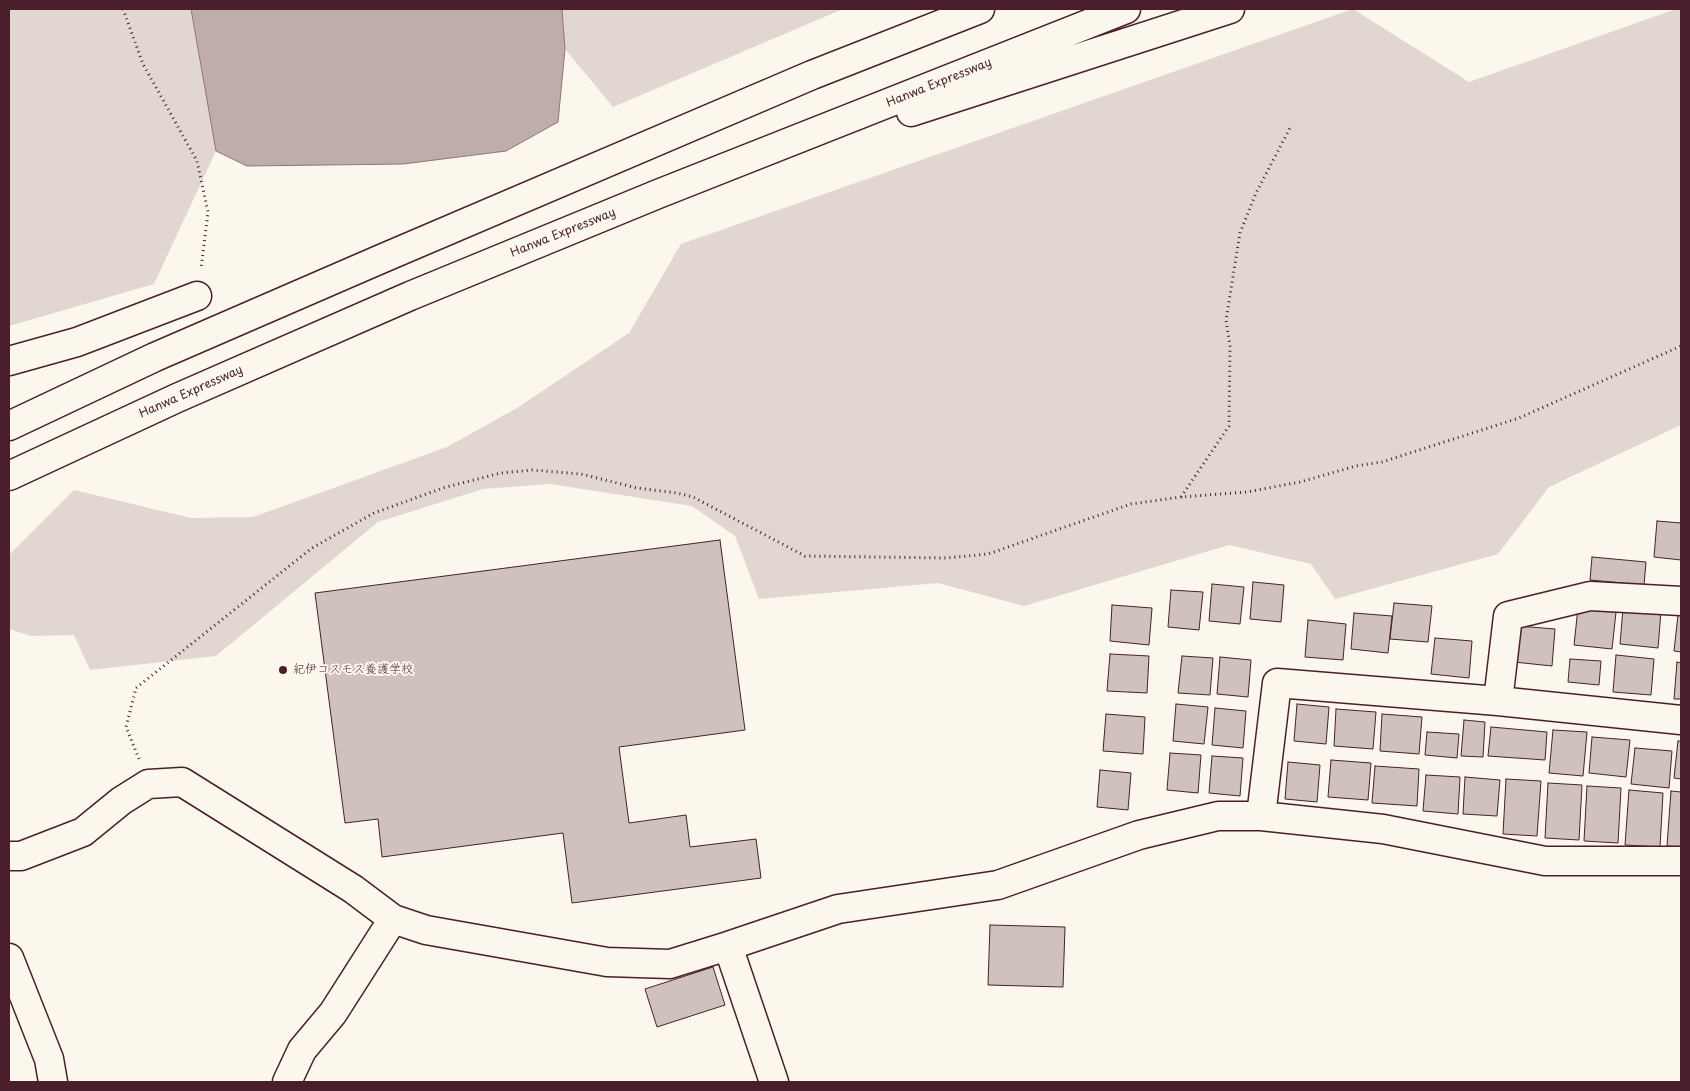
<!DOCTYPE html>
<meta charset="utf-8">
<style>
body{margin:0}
#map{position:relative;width:1690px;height:1091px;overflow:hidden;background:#fbf7ec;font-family:"Playpen Sans",sans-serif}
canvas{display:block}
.frame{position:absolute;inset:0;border:10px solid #4a1f2b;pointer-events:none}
</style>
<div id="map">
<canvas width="1690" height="1091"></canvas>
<div class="frame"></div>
</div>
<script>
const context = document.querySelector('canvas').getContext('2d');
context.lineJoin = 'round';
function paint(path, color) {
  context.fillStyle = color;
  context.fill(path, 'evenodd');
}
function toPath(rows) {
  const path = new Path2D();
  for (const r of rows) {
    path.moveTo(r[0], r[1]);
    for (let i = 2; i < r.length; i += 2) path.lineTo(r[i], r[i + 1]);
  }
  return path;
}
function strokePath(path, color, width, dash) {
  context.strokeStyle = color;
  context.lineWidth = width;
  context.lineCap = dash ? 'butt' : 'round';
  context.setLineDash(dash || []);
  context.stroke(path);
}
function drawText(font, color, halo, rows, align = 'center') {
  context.font = font + ' "Playpen Sans","Klee One",sans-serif';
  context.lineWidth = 4;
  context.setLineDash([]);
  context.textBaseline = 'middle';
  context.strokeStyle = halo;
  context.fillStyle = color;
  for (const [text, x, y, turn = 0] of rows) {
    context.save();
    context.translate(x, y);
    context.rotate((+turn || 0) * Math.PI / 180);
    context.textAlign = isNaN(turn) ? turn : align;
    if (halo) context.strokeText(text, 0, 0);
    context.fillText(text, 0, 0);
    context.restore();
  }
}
paint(toPath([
 [9,9,191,9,216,151,154,284,9,326],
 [562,9,843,9,613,107,565,49],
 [1353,9,1469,82,1676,9,1681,9,1681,425,1549,487,1498,554,1335,599,1311,564,1229,545,1024,606,938,583,759,599,735,536,692,506,550,484,483,489,378,522,216,656,90,670,74,635,31,636,9,629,9,555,74,490,191,518,253,517,447,447,517,408,629,333,681,244]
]), '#e2d7d0');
const water = toPath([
 [191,9,562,9,565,49,558,122,506,151,403,164,247,166,216,151,191,9]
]);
paint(water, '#bfadaa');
strokePath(water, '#907477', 1);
const building = toPath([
 [1657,521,1681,523,1681,560,1654,557,1657,521],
 [720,540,745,730,619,747,629,823,686,815,690,847,756,839,761,878,572,903,563,833,382,857,378,819,345,823,315,593,720,540],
 [1592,557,1646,562,1644,585,1590,580,1592,557],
 [1253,582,1284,585,1281,622,1250,619,1253,582],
 [1212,584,1244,587,1240,624,1209,621,1212,584],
 [1171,590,1203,592,1199,630,1168,627,1171,590],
 [1394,603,1432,606,1428,642,1390,639,1394,603],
 [1112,605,1152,608,1149,645,1110,641,1112,605],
 [1578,608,1616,612,1612,649,1574,645,1578,608],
 [1623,608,1661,611,1658,648,1620,644,1623,608],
 [1354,613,1392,616,1388,653,1351,649,1354,613],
 [1678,615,1681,615,1681,652,1674,651,1678,615],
 [1308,620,1346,624,1343,660,1305,657,1308,620],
 [1518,626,1555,629,1552,666,1514,662,1518,626],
 [1435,638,1472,641,1469,678,1431,674,1435,638],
 [1110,654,1149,656,1147,693,1107,691,1110,654],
 [1616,655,1654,659,1651,695,1613,692,1616,655],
 [1182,656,1213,658,1210,695,1178,693,1182,656],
 [1220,657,1251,660,1248,697,1217,694,1220,657],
 [1570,659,1601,661,1599,685,1568,682,1570,659],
 [1677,662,1681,663,1681,699,1674,699,1677,662],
 [1176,704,1208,707,1204,744,1173,741,1176,704],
 [1297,704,1329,707,1326,744,1294,741,1297,704],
 [1215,708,1246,711,1243,748,1212,745,1215,708],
 [1336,709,1376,712,1373,749,1334,746,1336,709],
 [1106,714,1145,717,1143,754,1103,751,1106,714],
 [1382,714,1422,717,1419,754,1380,751,1382,714],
 [1464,720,1485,722,1483,757,1461,756,1464,720],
 [1491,727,1547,732,1545,760,1488,756,1491,727],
 [1553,730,1587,732,1583,776,1549,773,1553,730],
 [1427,732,1459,734,1457,758,1425,755,1427,732],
 [1592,737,1630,740,1626,777,1589,773,1592,737],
 [1678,741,1681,741,1681,779,1674,778,1678,741],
 [1635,748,1672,751,1669,788,1631,784,1635,748],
 [1170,753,1201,755,1198,793,1167,790,1170,753],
 [1212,756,1243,758,1240,796,1209,793,1212,756],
 [1331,760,1371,763,1368,800,1328,797,1331,760],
 [1288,762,1320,765,1317,802,1285,799,1288,762],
 [1375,766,1419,769,1417,806,1372,803,1375,766],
 [1100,770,1131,773,1128,810,1097,807,1100,770],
 [1426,775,1460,777,1458,814,1423,811,1426,775],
 [1465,777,1500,780,1497,816,1463,814,1465,777],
 [1506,779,1541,781,1537,836,1503,834,1506,779],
 [1548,783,1582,785,1579,840,1545,838,1548,783],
 [1587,786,1621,788,1618,843,1584,841,1587,786],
 [1629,790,1663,793,1660,847,1625,845,1629,790],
 [1671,791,1681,792,1681,847,1667,846,1671,791],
 [990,925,1065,927,1063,987,988,985,990,925],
 [713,967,725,1005,657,1027,645,989,713,967]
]);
paint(building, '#cfc2bc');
strokePath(building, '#4a1f2b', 1);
const minor = toPath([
 [9,361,77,342,197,296],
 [1498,701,1508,616,1590,596,1681,601],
 [1261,816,1277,683,1498,701,1681,720],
 [9,856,21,856,83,832,121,801,148,784,182,782,353,889,393,919,426,930,607,962,670,964,728,946,838,909,998,885,1139,835,1218,816,1261,816,1383,829,1545,861,1681,861],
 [728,946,774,1082],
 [9,958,49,1059,53,1082],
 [287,1082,302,1050,333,1013,393,919]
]);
const highway = toPath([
 [911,112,1230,9],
 [9,426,155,357,381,259,812,75,980,9],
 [9,476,177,398,410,296,658,194,1126,9]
]);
strokePath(minor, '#4a1f2b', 31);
strokePath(highway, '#4a1f2b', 31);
strokePath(toPath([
 [123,9,143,64,197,161,208,212,201,269],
 [1181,497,1229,426,1230,346,1226,320,1240,233,1256,193,1291,126],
 [139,759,126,727,136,688,312,548,374,513,443,488,501,473,532,470,581,474,637,488,677,493,693,497,805,556,946,558,988,554,1131,504,1181,497,1247,492,1300,482,1356,466,1382,462,1519,418,1681,346]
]), '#4a1f2b', 3, [1, 4]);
strokePath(minor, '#fbf7ec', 28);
strokePath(highway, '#fbf7ec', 28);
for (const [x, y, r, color] of [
 [283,670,5,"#4a1f2b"]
]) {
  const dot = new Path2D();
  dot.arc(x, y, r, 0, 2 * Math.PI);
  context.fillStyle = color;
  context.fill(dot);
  strokePath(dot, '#fbf7ec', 2);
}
drawText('12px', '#4a1f2b', '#fbf7ec', [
 ["Hanwa Expressway",939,83,-22],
 ["Hanwa Expressway",563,233,-22],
 ["Hanwa Expressway",191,392,-24]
]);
drawText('12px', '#4a1f2b', '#fbf7ec', [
 ["紀伊コスモス養護学校",293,670]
], 'left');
</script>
